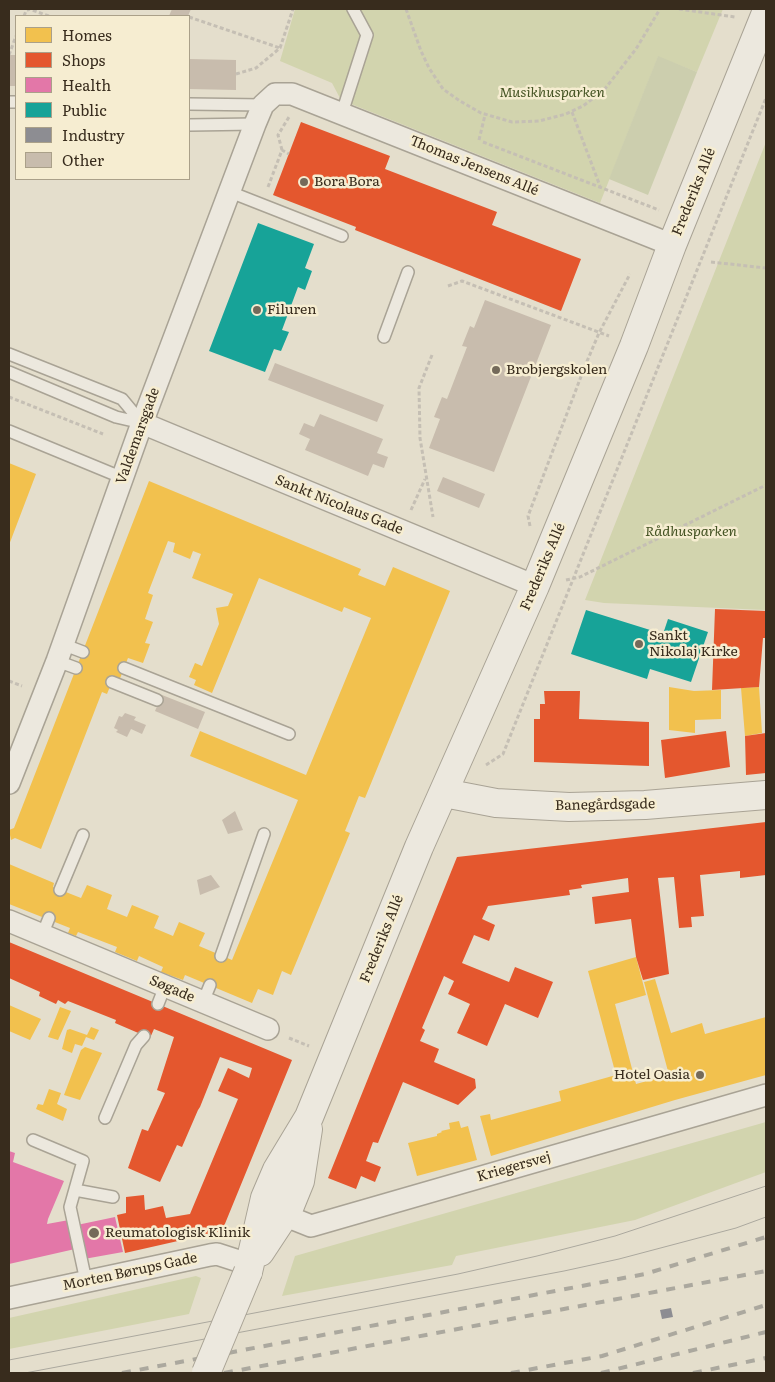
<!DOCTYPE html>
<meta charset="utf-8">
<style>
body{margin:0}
#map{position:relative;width:775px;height:1382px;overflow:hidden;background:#e4decc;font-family:Literata,serif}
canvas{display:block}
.frame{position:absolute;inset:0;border:10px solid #382c1d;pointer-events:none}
.legend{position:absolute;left:15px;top:15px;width:175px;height:165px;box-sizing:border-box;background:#f6edd1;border:1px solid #aaa089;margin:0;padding:6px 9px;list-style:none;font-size:15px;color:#382c1d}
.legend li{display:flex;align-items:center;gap:10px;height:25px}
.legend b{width:25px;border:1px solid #aaa089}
</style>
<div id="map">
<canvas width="775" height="1382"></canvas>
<div class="frame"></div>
<ul class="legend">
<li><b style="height:14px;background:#f2c14e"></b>Homes</li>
<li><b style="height:14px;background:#e4572e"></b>Shops</li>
<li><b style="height:14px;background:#e377a8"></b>Health</li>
<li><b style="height:14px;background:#17a398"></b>Public</li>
<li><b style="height:14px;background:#8d8d92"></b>Industry</li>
<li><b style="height:14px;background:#c8bcad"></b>Other</li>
</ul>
</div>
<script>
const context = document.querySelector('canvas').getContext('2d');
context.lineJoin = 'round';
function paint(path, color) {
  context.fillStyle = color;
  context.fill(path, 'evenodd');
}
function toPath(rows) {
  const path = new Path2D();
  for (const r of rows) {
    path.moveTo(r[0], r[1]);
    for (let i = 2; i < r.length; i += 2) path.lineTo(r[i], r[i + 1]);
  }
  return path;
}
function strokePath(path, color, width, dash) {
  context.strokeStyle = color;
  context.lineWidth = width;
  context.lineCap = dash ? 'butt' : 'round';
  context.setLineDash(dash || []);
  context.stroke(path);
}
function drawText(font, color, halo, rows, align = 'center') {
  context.font = font + ' Literata,serif';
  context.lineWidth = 5;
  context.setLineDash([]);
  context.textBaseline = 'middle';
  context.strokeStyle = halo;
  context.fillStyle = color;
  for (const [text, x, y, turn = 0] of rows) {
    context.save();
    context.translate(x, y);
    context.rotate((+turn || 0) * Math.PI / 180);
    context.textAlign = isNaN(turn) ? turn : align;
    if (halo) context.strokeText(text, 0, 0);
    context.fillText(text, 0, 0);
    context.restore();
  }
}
paint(toPath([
 [295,9,723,9,697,72,658,57,600,203,341,100,332,83,280,61],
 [766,142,766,610,604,603,585,600],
 [766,1122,766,1172,635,1220,456,1256,452,1265,282,1296,295,1256],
 [196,1276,201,1278,189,1314,9,1349,9,1318]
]), '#d2d4ae');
paint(toPath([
 [658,56,697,72,648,195,609,179]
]), '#ccceae');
paint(toPath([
 [9,463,36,474,9,545],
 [149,481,361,569,358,575,385,586,393,567,450,591,365,798,359,796,345,831,350,833,291,975,282,971,273,995,258,989,252,1003,185,975,183,980,161,972,163,967,139,956,137,961,115,952,117,947,78,932,76,936,68,933,70,928,9,904,9,864,54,883,53,887,81,898,87,885,112,895,107,909,127,917,132,905,159,916,154,928,173,936,179,922,205,933,199,946,232,960,298,800,190,756,200,731,306,775,371,618,344,607,342,612,259,578,212,693,194,685,196,680,189,677,195,663,202,666,219,624,216,608,228,606,233,594,192,578,201,554,193,551,190,559,173,552,175,543,168,541,148,593,153,595,145,619,153,622,145,643,150,644,143,663,128,658,119,681,113,679,107,694,102,692,41,849,15,838,11,840,9,830,14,828],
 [669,687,694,691,721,690,721,719,695,720,695,733,669,730],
 [759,687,762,733,745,736,741,688],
 [636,957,646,995,615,1004,636,1084,669,1075,644,982,655,979,671,1033,702,1023,705,1034,766,1017,766,1075,675,1100,491,1156,480,1116,490,1114,491,1120,561,1101,559,1091,616,1075,588,971],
 [9,1005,41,1019,30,1040,9,1031],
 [60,1007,71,1011,58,1040,48,1037],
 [91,1027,99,1030,94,1040,86,1037,82,1046,75,1044,72,1053,62,1049,67,1030,70,1029,87,1035],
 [85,1047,102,1053,80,1100,64,1095,81,1050],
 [49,1089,61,1093,57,1104,67,1109,63,1121,36,1109,38,1104,43,1105],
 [459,1121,461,1128,468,1126,477,1160,417,1176,408,1143,437,1136,437,1134,442,1132,441,1131,450,1129,449,1123]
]), '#f2c14e');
paint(toPath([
 [301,122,390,156,385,169,497,212,492,225,581,259,561,311,355,230,356,227,273,195],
 [715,609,766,611,766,638,763,638,759,687,712,690],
 [544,691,580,691,579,719,649,722,649,766,534,762,534,719,540,719,540,704,545,704],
 [726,731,730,767,665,778,661,740],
 [766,733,766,773,746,775,745,736],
 [766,822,766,875,740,878,740,871,700,875,704,916,691,917,692,927,679,928,674,877,658,878,669,974,643,980,636,957,631,919,595,924,592,897,629,892,628,878,581,885,582,888,569,890,570,895,488,906,482,919,495,925,489,941,474,935,462,963,509,982,515,967,553,982,538,1018,505,1004,487,1046,457,1033,470,1004,448,994,454,981,444,976,422,1028,425,1030,420,1041,439,1049,434,1062,475,1079,476,1088,458,1105,403,1082,378,1143,373,1142,366,1161,381,1167,375,1182,361,1176,356,1189,328,1178,457,857],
 [9,942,292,1060,222,1231,125,1253,117,1215,126,1213,126,1197,144,1195,145,1210,163,1206,166,1218,190,1214,238,1099,218,1091,228,1068,249,1078,252,1068,220,1057,200,1107,198,1110,182,1147,177,1145,160,1182,128,1168,142,1129,148,1131,165,1093,157,1090,174,1037,154,1029,150,1038,115,1023,116,1020,68,1001,65,1004,58,1000,56,1004,39,996,40,992,9,978]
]), '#e4572e');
paint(toPath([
 [9,1151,15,1153,13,1162,64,1181,48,1219,47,1224,69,1220,75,1249,9,1264],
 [115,1217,123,1252,84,1259,77,1225]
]), '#e377a8');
paint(toPath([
 [258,223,314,244,305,268,312,271,305,290,298,287,282,330,289,332,281,351,274,349,265,372,209,351],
 [586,610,663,634,668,619,708,632,691,682,650,669,647,679,571,654]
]), '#17a398');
paint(toPath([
 [671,1308,673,1317,662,1319,660,1310]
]), '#8d8d92');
paint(toPath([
 [172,9,191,9,188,16,169,16],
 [9,55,16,55,16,86,9,86],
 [189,59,236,60,236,90,189,89],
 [485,300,551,325,494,472,429,448,440,419,434,417,442,397,447,399,467,347,462,346,470,326,474,328],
 [275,363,384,405,377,422,268,380],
 [320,414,383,439,377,453,388,457,384,468,373,464,368,476,305,450,310,439,299,434,304,423,314,427],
 [443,477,485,494,479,508,437,491],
 [162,695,205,712,198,729,155,711],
 [125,713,136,717,134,720,146,725,142,734,131,729,127,737,116,732,118,730,114,728,119,716,122,717],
 [235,811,243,830,228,834,222,820],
 [211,875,220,887,200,895,197,880]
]), '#c8bcad');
const service = toPath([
 [9,102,16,102],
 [189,104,263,105],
 [342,113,367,35,353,9],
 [189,125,255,124],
 [230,192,342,236],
 [384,337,408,272],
 [9,354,122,399,142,423],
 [9,372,116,417,142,423],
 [9,431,123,478],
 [62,644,83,652],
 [57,661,76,668],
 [124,668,289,734],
 [112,682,157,700],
 [60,890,83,835],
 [42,935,49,918],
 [221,956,264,834],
 [203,1002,210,985],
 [158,1004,165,986],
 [105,1118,136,1045,144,1036],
 [33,1140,83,1161,70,1207,86,1281],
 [75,1190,113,1197]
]);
const minor = toPath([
 [142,423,535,586],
 [9,783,57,661,142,423,255,124,263,105,275,94,292,94,672,245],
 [9,921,268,1029],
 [271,1210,311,1226,766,1095],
 [9,1298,210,1255,217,1254,251,1265]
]);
const tertiary = toPath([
 [444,793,496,803,569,807,645,805,766,795],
 [260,1252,289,1208,300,1181,308,1129],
 [248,1272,265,1198,277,1170,309,1117,419,847,535,586,634,346,672,245,766,13]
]);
strokePath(service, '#a9a395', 14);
strokePath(minor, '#a9a395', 24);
strokePath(tertiary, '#a9a395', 30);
strokePath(toPath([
 [406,9,421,51,429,68,443,89,460,101,481,113,512,122,539,121,566,114,583,106,604,90,636,49,660,9],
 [679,9,735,17],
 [24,16,26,11,29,9,49,16],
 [189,17,280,48],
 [9,55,16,36],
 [236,74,256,68,280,48,293,9],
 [572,112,600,186],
 [479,140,485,115],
 [483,142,659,210],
 [282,150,278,135,289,117],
 [268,187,282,150,289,154],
 [711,262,766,268],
 [448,286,462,281,609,336],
 [432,355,419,388,420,438,433,517],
 [9,397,103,434],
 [411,510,425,479],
 [530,526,528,516,585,366,599,333,630,274],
 [566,580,580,577,766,485],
 [9,681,22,686],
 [486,765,503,754,766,98],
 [289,1038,309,1046]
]), '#c5bfb4', 3, [4, 2.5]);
strokePath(service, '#ece8de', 11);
strokePath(minor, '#ece8de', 21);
strokePath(tertiary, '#ece8de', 28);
strokePath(toPath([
 [9,1360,458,1274,537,1256,615,1236,766,1186],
 [25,1373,564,1271,619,1259,736,1228,766,1217]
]), '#aba89e', 1);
strokePath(toPath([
 [122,1373,645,1274,766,1237],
 [224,1373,766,1271],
 [511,1373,602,1356,766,1305],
 [601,1373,766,1332],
 [693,1373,766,1358]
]), '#aba89e', 4, [9, 9]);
const tertiaryBridge = toPath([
 [206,1373,248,1272]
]);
strokePath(tertiaryBridge, '#a9a395', 30, []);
strokePath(tertiaryBridge, '#ece8de', 28);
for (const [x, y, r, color] of [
 [304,182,5,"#746a5a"],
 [257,310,5,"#746a5a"],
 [496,370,5,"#746a5a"],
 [639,644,5,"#746a5a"],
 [700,1075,5,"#746a5a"],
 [94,1233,6,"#746a5a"]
]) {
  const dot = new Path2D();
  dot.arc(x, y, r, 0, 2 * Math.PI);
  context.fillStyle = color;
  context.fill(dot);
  strokePath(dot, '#f6edd1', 2);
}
drawText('italic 14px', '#455424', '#f6edd1', [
 ["Musikhusparken",552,93],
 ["Rådhusparken",691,532]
]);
drawText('14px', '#382c1d', '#f6edd1', [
 ["Thomas Jensens Allé",474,166,22],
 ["Frederiks Allé",694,192,-68],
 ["Valdemarsgade",138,436,-70],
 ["Sankt Nicolaus Gade",339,505,22],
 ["Frederiks Allé",543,567,-67],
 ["Banegårdsgade",605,805,-1],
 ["Frederiks Allé",382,939,-68],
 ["Søgade",172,989,23],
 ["Kriegersvej",514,1167,-16],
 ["Morten Børups Gade",130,1272,-12]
]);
drawText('14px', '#382c1d', '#f6edd1', [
 ["Bora Bora",314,182],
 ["Filuren",267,310],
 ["Brobjergskolen",506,370],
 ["Sankt",649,636],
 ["Nikolaj Kirke",649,652],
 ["Hotel Oasia",690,1075,"right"],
 ["Reumatologisk Klinik",105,1233]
], 'left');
</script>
